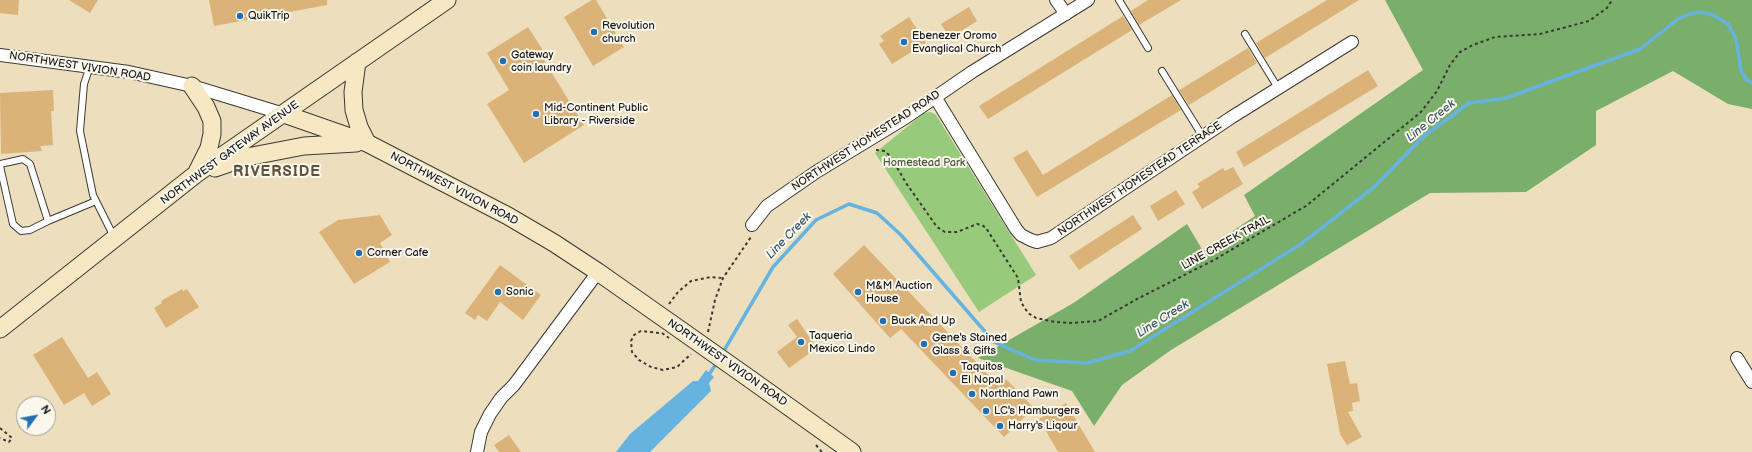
<!DOCTYPE html>
<style>
body{margin:0}
#map{position:relative;width:1752px;height:452px;overflow:hidden;background:#eddfbe;font-family:"Balsamiq Sans",sans-serif}
canvas{display:block}
.north{position:absolute;left:16px;top:396px;width:40px;height:40px;box-sizing:border-box;background:#fbf7ec;border:1px solid #a29f99;border-radius:50%;rotate:58deg;font-size:11px;font-weight:700;line-height:16px;text-align:center;color:#1c1c1c}
.north::after{content:'';display:block;margin:auto;width:14px;height:18px;background:#1f6fb2;clip-path:polygon(50% 0,100% 100%,50% 72%,0 100%)}
</style>
<div id="map">
<canvas width="1752" height="452"></canvas>
<div class="north">N</div>
</div>
<script>
const context = document.querySelector('canvas').getContext('2d');
context.lineJoin = 'round';
function paint(path, color) {
  context.fillStyle = color;
  context.fill(path, 'evenodd');
}
function toPath(rows) {
  const path = new Path2D();
  for (const r of rows) {
    path.moveTo(r[0], r[1]);
    for (let i = 2; i < r.length; i += 2) path.lineTo(r[i], r[i + 1]);
  }
  return path;
}
function strokePath(path, color, width, dash) {
  context.strokeStyle = color;
  context.lineWidth = width;
  context.lineCap = dash ? 'butt' : 'round';
  context.setLineDash(dash || []);
  context.stroke(path);
}
function drawText(font, color, halo, rows, align = 'center') {
  context.font = font + ' "Balsamiq Sans",sans-serif';
  context.lineWidth = 4;
  context.setLineDash([]);
  context.textBaseline = 'middle';
  context.strokeStyle = halo;
  context.fillStyle = color;
  for (const [text, x, y, turn = 0] of rows) {
    context.save();
    context.translate(x, y);
    context.rotate((+turn || 0) * Math.PI / 180);
    context.textAlign = isNaN(turn) ? turn : align;
    if (halo) context.strokeText(text, 0, 0);
    context.fillText(text, 0, 0);
    context.restore();
  }
}
paint(toPath([
 [931,112,936,115,1036,275,979,312,875,153,924,113]
]), '#97ca7b');
paint(toPath([
 [1385,0,1752,0,1752,109,1728,104,1673,71,1596,111,1596,145,1526,192,1430,193,1171,350,1122,385,1094,426,1072,391,978,358,1075,302,1187,224,1203,251,1255,216,1244,195,1423,70]
]), '#79ae6b');
paint(toPath([
 [706,370,714,377,709,383,711,391,650,452,616,452,630,434,693,381,698,381]
]), '#67b3e0');
strokePath(toPath([
 [722,354,773,267,816,220,849,204,877,213,901,235,994,342,1035,360,1087,363,1130,351,1301,244,1374,187,1423,137,1469,103,1506,98,1640,49,1678,19,1689,14,1701,12,1713,15,1728,24,1736,39,1741,71,1746,79,1752,83],
 [708,376,718,361]
]), '#67b3e0', 3.5);
paint(toPath([
 [0,0,19,0,18,15,0,13],
 [69,0,98,0,90,13],
 [209,0,327,0,327,5,214,26],
 [592,0,596,0,624,47,593,66,564,17],
 [1148,0,1181,0,1139,25,1131,11],
 [1327,0,1359,0,1265,58,1256,43],
 [969,7,977,21,950,38,941,24],
 [1123,16,1132,30,988,119,979,106],
 [909,17,926,43,892,64,879,44,884,41,880,36],
 [528,27,544,52,540,54,584,125,524,163,487,104,509,90,487,53],
 [1248,48,1257,63,1189,105,1179,90,1181,89],
 [1368,70,1378,86,1244,167,1236,152],
 [53,90,54,111,51,111,53,145,40,146,42,151,1,154,0,93],
 [1172,95,1181,110,1037,197,1013,158,1027,150,1043,175],
 [1233,167,1243,184,1202,209,1192,192,1200,187,1197,184,1223,168,1225,171],
 [1176,190,1185,204,1158,221,1150,206],
 [380,215,392,235,380,243,390,262,354,284,319,232,338,220],
 [1133,215,1142,229,1079,270,1069,256],
 [864,245,999,386,1006,379,1034,408,1004,437,901,329,890,338,833,274],
 [500,265,541,295,523,320,500,302,487,321,478,315,475,320,465,313],
 [182,289,183,291,187,289,199,307,166,328,154,308,162,303,161,301],
 [797,319,817,348,789,368,777,352,797,337,788,325],
 [62,337,88,378,97,372,111,394,92,406,84,393,64,405,33,355],
 [1345,361,1350,384,1357,383,1360,401,1352,403,1353,411,1348,412,1362,437,1347,445,1340,434,1327,364],
 [1066,403,1095,452,1058,452,1039,419],
 [509,435,521,452,499,452,494,445]
]), '#dbb278');
const lane = toPath([
 [1119,0,1148,48],
 [1245,34,1278,88],
 [90,66,84,84,80,131,93,195,114,237],
 [1162,71,1203,137],
 [0,164,23,159,30,164,48,221],
 [0,166,13,224,21,231,30,230,48,221,96,201]
]);
const street = toPath([
 [1056,0,1066,14],
 [0,55,129,72,192,86,284,114],
 [935,97,1016,229,1021,235,1031,240,1037,242,1051,238,1232,117,1352,42],
 [752,225,767,206,816,172,905,118,972,72,1088,0],
 [1737,358,1752,382],
 [477,452,481,432,490,414,501,398,514,385,598,272]
]);
const secondary = toPath([
 [357,62,353,92,354,110,359,127,367,143],
 [192,86,206,107,212,121,212,134,209,148,196,174],
 [284,114,367,143,508,216,554,243,598,272,682,331],
 [215,168,247,157,304,146,356,143],
 [0,329,196,174,447,0],
 [750,379,852,452]
]);
strokePath(lane, '#3b3934', 8);
strokePath(street, '#3b3934', 14);
strokePath(secondary, '#3b3934', 19);
strokePath(toPath([
 [876,150,885,151,891,157,906,183,937,227,945,232,957,232,977,224,982,225,986,228,1018,278,1021,302,1028,313,1036,318,1055,322,1072,323,1098,321,1139,298,1214,260,1306,206,1421,112,1437,91,1450,65,1460,52,1473,45,1495,37,1540,34,1589,21,1607,8,1612,0],
 [669,304,678,292,691,281,711,277,723,278],
 [708,332,715,300,723,278,751,237],
 [659,333,641,331,634,335,631,341,632,352,639,360,651,367,663,370,677,367,691,354],
 [0,428,12,438,9,442,0,438],
 [816,445,822,452]
]), '#3b3934', 2, [3, 3]);
strokePath(lane, '#fff', 6);
strokePath(street, '#fff', 12);
strokePath(secondary, '#f7e8c3', 17);
const secondaryBridge = toPath([
 [682,331,750,379]
]);
strokePath(secondaryBridge, '#3b3934', 19, []);
strokePath(toPath([
 [662,333,669,338]
]), '#3b3934', 2, [3, 3]);
strokePath(secondaryBridge, '#f7e8c3', 17);
for (const [x, y, r, color] of [
 [240,16,4,"#1f6fb2"],
 [594,32,4,"#1f6fb2"],
 [904,42,4,"#1f6fb2"],
 [503,61,4,"#1f6fb2"],
 [536,114,4,"#1f6fb2"],
 [359,253,4,"#1f6fb2"],
 [498,292,4,"#1f6fb2"],
 [858,292,4,"#1f6fb2"],
 [883,321,4,"#1f6fb2"],
 [801,342,4,"#1f6fb2"],
 [924,344,4,"#1f6fb2"],
 [953,373,4,"#1f6fb2"],
 [972,394,4,"#1f6fb2"],
 [986,411,4,"#1f6fb2"],
 [1000,426,4,"#1f6fb2"]
]) {
  const dot = new Path2D();
  dot.arc(x, y, r, 0, 2 * Math.PI);
  context.fillStyle = color;
  context.fill(dot);
  strokePath(dot, '#fbf7ec', 1.5);
}
drawText('11px', '#1c1c1c', '#fbf7ec', [
 ["QuikTrip",248,16],
 ["Revolution",602,26],
 ["church",602,39],
 ["Ebenezer Oromo",912,36],
 ["Evanglical Church",912,49],
 ["Gateway",511,55],
 ["coin laundry",511,68],
 ["Mid-Continent Public",544,108],
 ["Library - Riverside",544,121],
 ["Corner Cafe",367,253],
 ["M&M Auction",866,286],
 ["House",866,299],
 ["Sonic",506,292],
 ["Buck And Up",891,321],
 ["Taqueria",809,336],
 ["Mexico Lindo",809,349],
 ["Gene's Stained",932,338],
 ["Glass & Gifts",932,351],
 ["Taquitos",961,367],
 ["El Nopal",961,380],
 ["Northland Pawn",980,394],
 ["LC's Hamburgers",994,411],
 ["Harry's Liqour",1008,426]
], 'left');
drawText('11px', '#1c1c1c', '#fbf7ec', [
 ["NORTHWEST VIVION ROAD",80,67,9],
 ["NORTHWEST HOMESTEAD ROAD",866,141,-33],
 ["NORTHWEST GATEWAY AVENUE",230,153,-36],
 ["NORTHWEST HOMESTEAD TERRACE",1140,179,-34],
 ["NORTHWEST VIVION ROAD",454,189,28],
 ["LINE CREEK TRAIL",1226,243,-29],
 ["NORTHWEST VIVION ROAD",727,363,35]
]);
drawText('11px', '#47593d', '#fbf7ec', [
 ["Homestead Park",924,163]
]);
drawText('italic 12px', '#3a586a', '#fbf7ec', [
 ["Line Creek",1431,121,-39],
 ["Line Creek",789,236,-46],
 ["Line Creek",1163,319,-32]
]);
context.letterSpacing = '1px';
drawText('bold 15px', '#5f503c', '#fbf7ec', [
 ["RIVERSIDE",277,172]
]);
context.letterSpacing = '0px';
</script>
